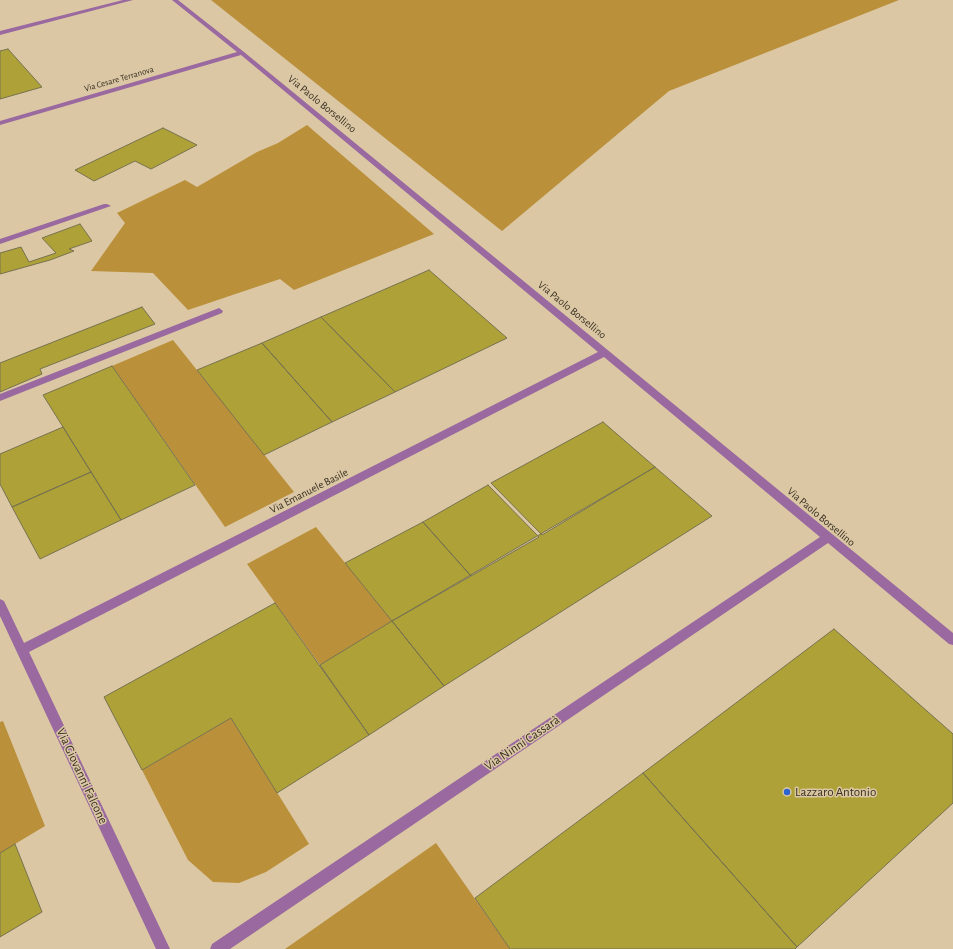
<!DOCTYPE html>
<meta charset="utf-8">
<style>
body{margin:0}
canvas{display:block;background:#dbc7a4}
</style>
<canvas width="953" height="949"></canvas>
<script>
const context = document.querySelector('canvas').getContext('2d');
context.lineJoin = 'round';
function paint(path, color) {
  context.fillStyle = color;
  context.fill(path, 'evenodd');
}
function toPath(rows) {
  const path = new Path2D();
  for (const r of rows) {
    path.moveTo(r[0], r[1]);
    for (let i = 2; i < r.length; i += 2) path.lineTo(r[i], r[i + 1]);
  }
  return path;
}
function strokePath(path, color, width, dash) {
  context.strokeStyle = color;
  context.lineWidth = width;
  context.lineCap = dash ? 'butt' : 'round';
  context.setLineDash(dash || []);
  context.stroke(path);
}
function drawText(font, color, halo, rows, align = 'center') {
  context.font = font + ' "Alegreya Sans",sans-serif';
  context.lineWidth = 3;
  context.setLineDash([]);
  context.textBaseline = 'middle';
  context.strokeStyle = halo;
  context.fillStyle = color;
  for (const [text, x, y, turn = 0] of rows) {
    context.save();
    context.translate(x, y);
    context.rotate((+turn || 0) * Math.PI / 180);
    context.textAlign = isNaN(turn) ? turn : align;
    if (halo) context.strokeText(text, 0, 0);
    context.fillText(text, 0, 0);
    context.restore();
  }
}
paint(toPath([
 [211,0,899,0,669,91,502,231],
 [307,125,434,234,294,290,280,279,188,310,153,273,91,271,125,223,117,213,185,180,197,187,257,152,278,143],
 [173,340,294,492,225,527,112,366],
 [316,527,392,621,320,665,247,564],
 [231,718,309,844,266,872,239,883,213,882,188,860,142,770],
 [3,721,45,826,0,853,0,722],
 [436,843,510,949,285,949]
]), '#ba903b');
const building = toPath([
 [8,49,42,87,0,99,0,51,8,49],
 [163,128,197,145,151,169,135,161,94,181,75,170,163,128],
 [80,224,92,241,69,249,74,251,50,260,0,274,0,253,21,247,29,262,56,253,42,238,80,224],
 [429,270,507,338,395,392,321,317,429,270],
 [142,307,155,324,40,369,42,374,0,392,0,363,142,307],
 [321,317,395,392,332,422,262,343,321,317],
 [262,343,332,422,264,455,197,370,262,343],
 [112,366,195,485,121,520,43,395,112,366],
 [603,422,655,467,542,535,491,483,603,422],
 [63,427,91,472,12,507,0,484,0,454,63,427],
 [655,467,712,516,444,686,392,621,655,467],
 [91,472,121,520,40,559,12,507,91,472],
 [488,485,539,537,471,576,423,522,488,485],
 [423,522,471,576,392,621,345,563,423,522],
 [275,603,369,735,277,793,231,718,142,770,104,697,275,603],
 [392,621,444,686,369,735,320,665,392,621],
 [834,629,953,734,953,803,797,947,643,773,834,629],
 [643,773,797,947,795,949,510,949,475,898,643,773],
 [15,844,42,912,0,937,0,853,15,844]
]);
paint(building, '#aea137');
strokePath(building, '#77724f', 1);
paint(toPath([
 [123,0,133,0,0,35,0,31,123,0],
 [172,0,178,0,244,52,953,633,953,645,949,644,828,543,230,949,210,949,212,944,820,537,604,357,29,652,170,949,156,949,0,616,0,599,4,601,24,643,598,352,241,55,0,125,0,121,237,52,172,0],
 [104,204,107,204,111,206,0,244,0,239,104,204],
 [219,308,223,311,222,313,0,401,0,394,219,308]
]), '#99699f');
for (const [x, y, r, color] of [
 [787,792,4,"#2c63d1"]
]) {
  const dot = new Path2D();
  dot.arc(x, y, r, 0, 2 * Math.PI);
  context.fillStyle = color;
  context.fill(dot);
  strokePath(dot, '#dbc7a4', 1.5);
}
drawText('9px', '#372f21', '#dbc7a4', [
 ["Via Cesare Terranova",119,79,-16]
]);
drawText('11px', '#372f21', '#dbc7a4', [
 ["Via Paolo Borsellino",322,104,39],
 ["Via Paolo Borsellino",572,310,39],
 ["Via Emanuele Basile",309,491,-27],
 ["Via Paolo Borsellino",821,517,40]
]);
drawText('13px', '#372f21', '#dbc7a4', [
 ["Via Ninni Cassarà",522,743,-34],
 ["Via Giovanni Falcone",82,776,65]
]);
drawText('13px', '#372f21', '#dbc7a4', [
 ["Lazzaro Antonio",795,792]
], 'left');
</script>
